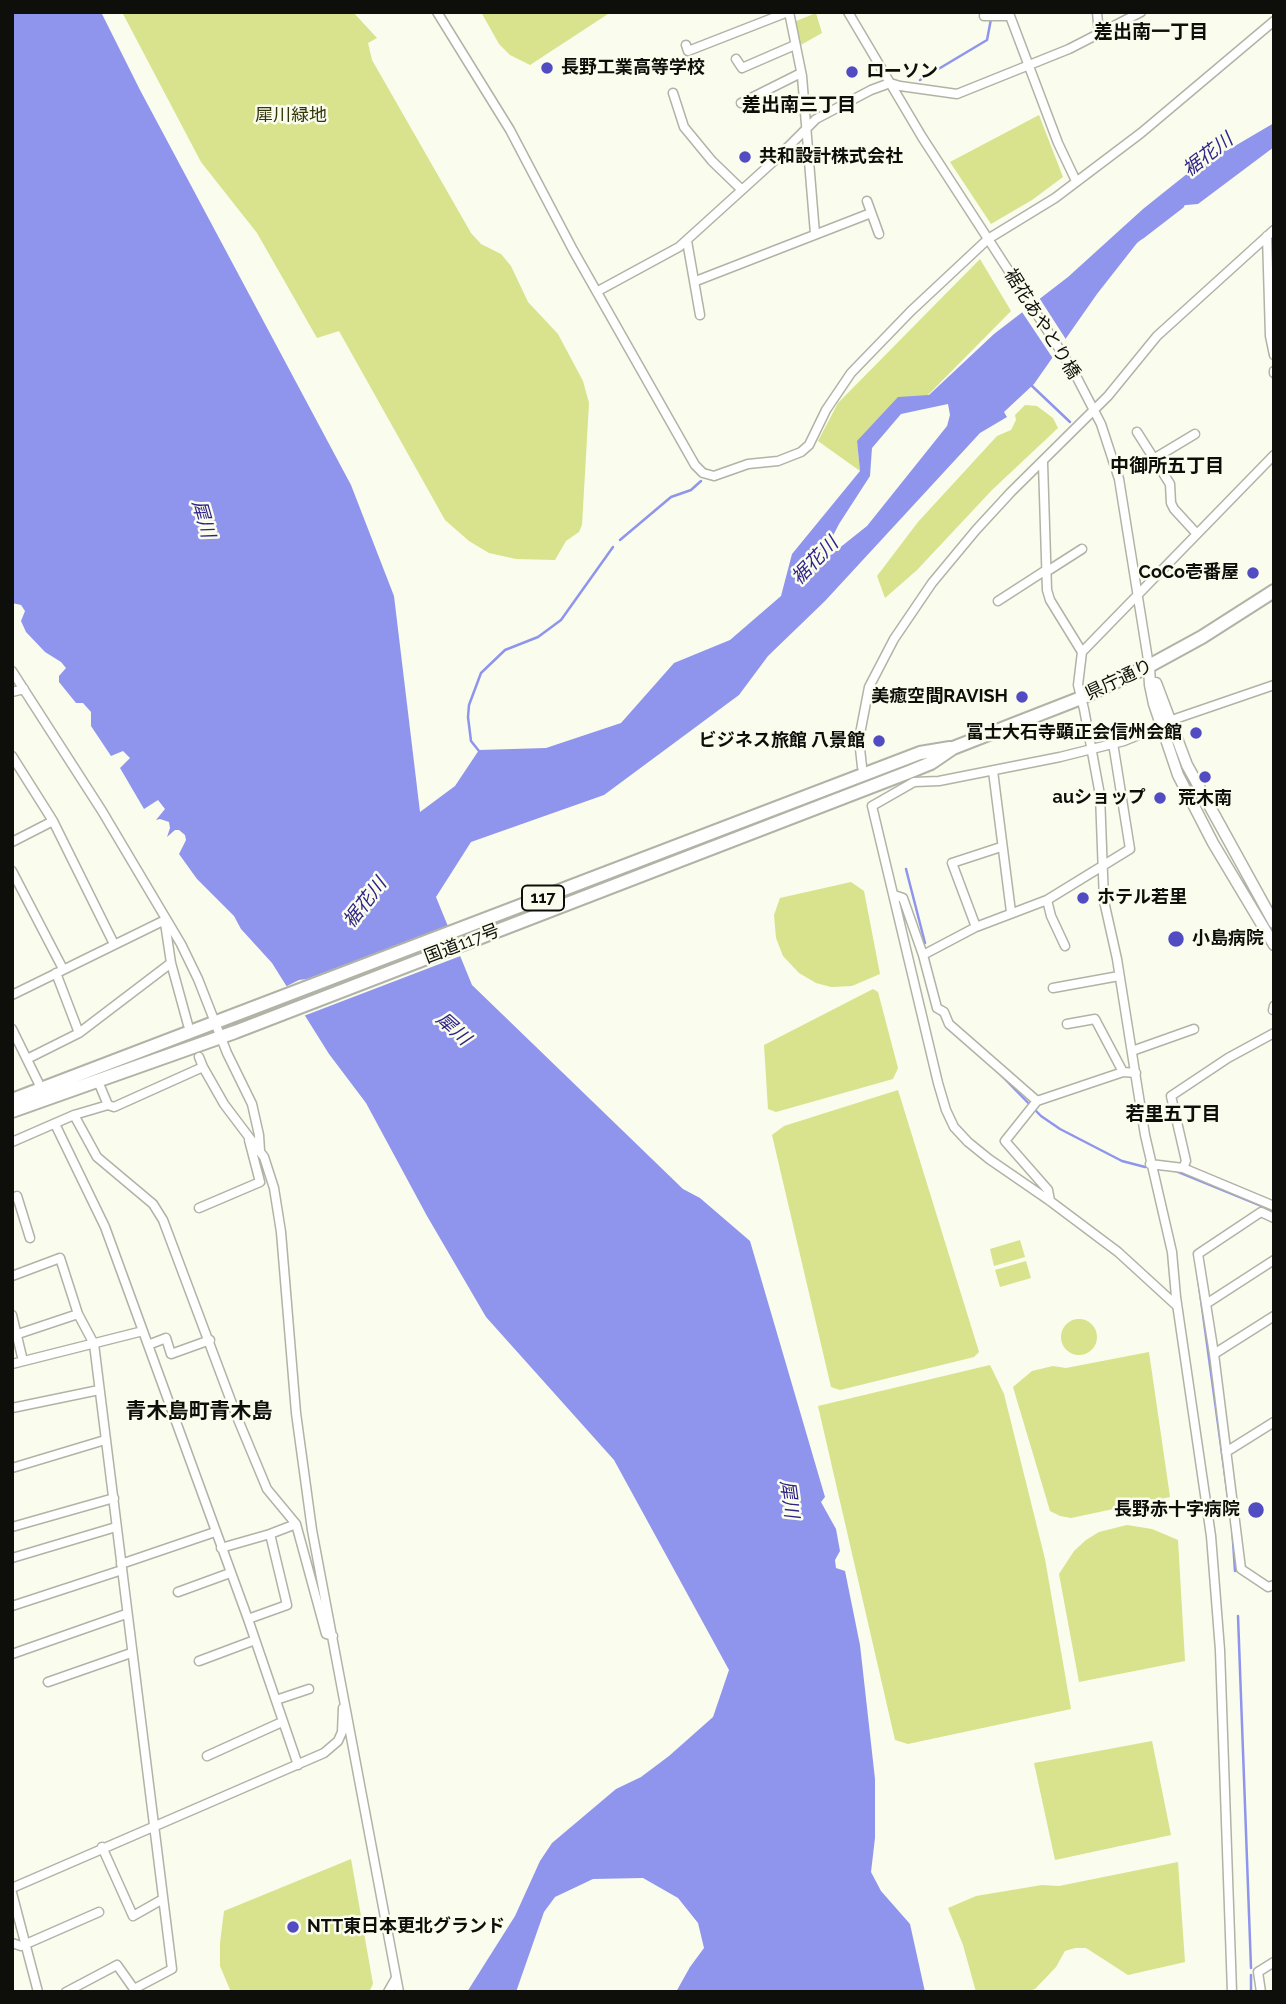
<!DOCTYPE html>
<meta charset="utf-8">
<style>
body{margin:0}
#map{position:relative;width:1286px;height:2004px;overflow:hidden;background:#fafced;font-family:Raleway,sans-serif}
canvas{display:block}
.frame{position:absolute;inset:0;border:14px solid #0e0f0a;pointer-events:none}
</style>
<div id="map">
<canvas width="1286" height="2004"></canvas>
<div class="frame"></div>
</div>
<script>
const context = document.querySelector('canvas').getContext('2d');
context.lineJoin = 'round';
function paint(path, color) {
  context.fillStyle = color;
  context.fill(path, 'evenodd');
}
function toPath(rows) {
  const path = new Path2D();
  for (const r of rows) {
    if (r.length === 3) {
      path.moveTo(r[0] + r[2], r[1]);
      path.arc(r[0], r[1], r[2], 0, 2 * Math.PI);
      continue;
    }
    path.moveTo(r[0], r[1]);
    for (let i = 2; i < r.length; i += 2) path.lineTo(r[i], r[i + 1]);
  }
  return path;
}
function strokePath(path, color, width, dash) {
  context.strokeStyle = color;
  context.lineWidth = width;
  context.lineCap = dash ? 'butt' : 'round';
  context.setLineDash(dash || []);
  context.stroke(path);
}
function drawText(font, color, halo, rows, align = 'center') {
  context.font = font + ' Raleway,"Noto Sans JP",sans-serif';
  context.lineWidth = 5;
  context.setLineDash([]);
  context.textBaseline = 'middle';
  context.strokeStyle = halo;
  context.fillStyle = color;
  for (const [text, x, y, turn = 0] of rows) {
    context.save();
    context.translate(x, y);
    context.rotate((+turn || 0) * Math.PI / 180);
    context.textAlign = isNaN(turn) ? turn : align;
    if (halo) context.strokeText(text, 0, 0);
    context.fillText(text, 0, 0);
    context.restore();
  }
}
paint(toPath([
 [122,12,353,12,377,38,368,43,372,60,471,233,481,244,501,254,511,266,528,302,558,334,583,381,589,403,582,525,579,532,566,541,555,560,516,559,489,553,469,541,445,520,339,331,317,338,257,233,201,162],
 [481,12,611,12,530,65,510,55,499,44],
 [816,13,822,33,799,46,794,22],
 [1039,115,1063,177,1032,200,991,224,950,162],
 [980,259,1011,311,928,395,857,441,860,471,818,441,838,403],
 [1025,405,1037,406,1053,418,1058,428,992,490,917,570,885,598,877,576,918,522,997,436,1011,430,1016,420,1015,415],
 [851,882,864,891,880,974,852,986,831,987,816,983,799,973,783,956,776,938,774,915,780,898],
 [873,989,878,992,898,1068,893,1079,776,1112,768,1109,764,1045],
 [898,1090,979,1352,974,1357,840,1390,831,1387,772,1135,784,1126],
 [1020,1240,1025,1257,994,1266,990,1249],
 [1026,1261,1031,1278,1000,1287,995,1270],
 [1079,1337,18],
 [1149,1352,1170,1497,1071,1518,1060,1516,1050,1511,1013,1387,1032,1371,1053,1366,1066,1368],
 [990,1365,1004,1394,1045,1559,1071,1709,908,1744,895,1740,818,1406],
 [1127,1525,1152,1529,1178,1540,1185,1661,1079,1682,1059,1574,1074,1551,1086,1540,1099,1532],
 [1152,1741,1171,1835,1055,1860,1034,1763],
 [351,1859,373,1984,369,1992,231,1992,220,1966,220,1943,224,1911],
 [1178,1862,1185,1962,1128,1975,1086,1948,1075,1948,1065,1951,1056,1967,1035,1989,1025,1992,976,1992,963,1945,948,1908,976,1896,1042,1885,1059,1886]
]), '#d9e28d');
paint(toPath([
 [12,12,101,12,140,90,351,485,394,596,420,812,455,786,479,750,546,748,621,723,674,663,730,640,781,596,792,554,860,471,857,441,898,397,929,395,994,334,1068,277,1143,209,1213,153,1228,150,1274,123,1274,147,1198,204,1175,206,1153,222,1152,231,1137,243,1097,294,1034,384,1004,412,1007,417,980,433,825,601,768,656,739,695,604,795,471,842,436,897,472,985,683,1189,700,1198,750,1241,825,1497,821,1502,836,1529,840,1551,835,1560,836,1568,845,1571,860,1645,875,1779,875,1838,871,1872,881,1891,910,1924,925,1992,676,1992,690,1967,704,1948,698,1923,678,1898,643,1878,593,1879,555,1897,544,1912,516,1992,467,1992,515,1916,540,1861,552,1843,616,1789,641,1777,669,1756,713,1717,729,1670,614,1460,486,1317,427,1216,366,1103,329,1054,272,963,241,929,234,916,197,879,179,854,186,840,185,835,179,830,175,830,167,837,170,828,169,822,160,819,156,820,165,809,158,800,144,809,120,768,130,758,123,751,111,756,91,726,91,712,83,703,76,703,59,682,59,676,66,668,61,662,45,652,26,632,21,621,25,611,21,605,12,603],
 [948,404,950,415,947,426,867,526,818,565,839,524,870,476,872,448,901,414]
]), '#8f95ed');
paint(toPath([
 [1038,296,1067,341,1054,360,1020,309],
 [450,925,463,955,301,1017,283,988,299,980,307,979]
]), '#fafced');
strokePath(toPath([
 [920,80,987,40,991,19],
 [1032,386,1070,422],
 [620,540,671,497,691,490,701,481],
 [479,751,471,741,468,717,469,705,481,673,505,650,538,637,561,620,613,547],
 [906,869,925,943],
 [941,1014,947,1027],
 [999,1073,1041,1116,1060,1129,1122,1161,1145,1167],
 [1176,1171,1274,1211],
 [1197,1250,1253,1213],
 [1195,1256,1231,1519],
 [1232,1526,1235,1571],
 [1238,1616,1251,1968],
 [1251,1992,1251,1975]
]), '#8f95ed', 2.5);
strokePath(toPath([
 [1139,233,1178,203]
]), '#8f95ed', 14);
const minor = toPath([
 [437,12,510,130,573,250,695,465,703,473,714,476,748,464,778,461,801,452,809,445,826,410,851,373,911,311,988,239,1055,198,1141,133,1274,21],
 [789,12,802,76,815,234],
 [848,12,922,137,1073,370,1101,424,1119,479,1149,666],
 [1097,12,1099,34],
 [984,16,1010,16,1058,143,1076,181],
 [686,45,688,51,788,12],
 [736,59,742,68,795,45],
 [673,93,684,127,712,161,741,189],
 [741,103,801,73],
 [867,201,879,234],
 [1267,236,1270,336,1274,355],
 [687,241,700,315],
 [696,281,871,213],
 [598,291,679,247,775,160,816,119,871,90,890,83,900,86,957,94,1069,49,1141,12],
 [1274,371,1274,373],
 [1137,432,1170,484,1171,503,1174,509,1197,534],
 [1155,458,1195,434],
 [1043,463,1047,590,1050,600,1082,652],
 [1046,572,1082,549],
 [998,601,1046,570],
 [12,671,102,811,181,944,198,979,227,1053,252,1104,259,1135,260,1151],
 [12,692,24,689],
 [1169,721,1274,685],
 [1161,726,1124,741,1060,757,939,781,914,782,872,806,938,1083,946,1110,954,1127,968,1142,989,1159,1050,1201,1118,1252,1177,1306],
 [12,756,53,821,114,944],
 [862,767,859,739,869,687,894,639,932,583,976,530,1011,492,1108,396,1157,336,1274,230],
 [993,771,1011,912],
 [12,842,53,821],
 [12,871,63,969],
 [894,895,903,898,923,955,937,1008,944,1012,949,1024,1037,1101],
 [1047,900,1051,916,1065,946],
 [165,923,171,963,188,1025],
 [976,927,952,863,1001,847],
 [923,955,976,927,1047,900,1130,849,1113,743],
 [56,973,79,1033],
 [1053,988,1119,976],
 [12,995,165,920],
 [1273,1010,1274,1006],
 [1067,1024,1095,1019,1123,1072],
 [12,1029,41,1088],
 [1132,1051,1194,1029],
 [27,1059,79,1033,171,963],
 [203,1067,224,1104,264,1157,274,1188,281,1232,296,1413,312,1530,399,1992],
 [97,1079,108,1105,114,1107,203,1067,199,1057],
 [74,1115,97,1157,153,1204,163,1220,237,1417,267,1489,296,1524,326,1634,333,1636],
 [55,1124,105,1227,248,1619,298,1765],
 [12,1142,74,1115,108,1105],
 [1150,1164,1183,1168,1186,1161,1171,1096,1228,1058,1274,1033],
 [1183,1168,1274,1206],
 [12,1198,17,1196,30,1238],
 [1050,1201,1048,1190,1005,1141,1037,1101,1123,1072,1136,1073],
 [199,1208,260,1182,249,1140],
 [1274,1218,1261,1212,1198,1254,1214,1354,1241,1569,1268,1587,1274,1585],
 [12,1276,60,1258,78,1314,94,1344,172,1969,134,1989,117,1965,66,1992],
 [1206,1304,1274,1260],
 [12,1315,23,1361],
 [18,1334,78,1314],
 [148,1345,166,1338,171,1354,210,1340],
 [1214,1354,1274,1316],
 [12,1364,143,1331],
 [12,1408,99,1390],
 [1226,1452,1274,1422],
 [12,1468,105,1440],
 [12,1527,114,1498],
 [221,1548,270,1534,296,1524],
 [12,1558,116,1527],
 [121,1564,215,1532],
 [178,1592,230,1573],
 [12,1606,122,1570],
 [248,1619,287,1605,270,1534],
 [12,1654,126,1614],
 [199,1661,255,1640],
 [48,1682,131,1653],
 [276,1700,309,1689],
 [207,1756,282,1722],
 [102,1847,133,1916,163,1899],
 [12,1888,324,1753,338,1741,342,1732,343,1708],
 [12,1893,38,1992],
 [12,1943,21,1946,26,1944,99,1912],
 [388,1992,396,1978],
 [1232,1992,1220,1650,1211,1536,1176,1297,1172,1252,1145,1135,1117,959,1104,901,1100,795,1084,709,1078,685,1082,652,1274,455],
 [1261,1992,1258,1972,1274,1962]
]);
const major = toPath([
 [1149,666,1150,685,1154,704,1178,775,1213,843,1274,945],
 [1156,683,1187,765,1274,923]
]);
const highway = toPath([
 [12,1100,920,753,950,748],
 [12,1111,235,1032,909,772,931,763,953,748,1081,698,1149,666,1202,637,1274,591]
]);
strokePath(minor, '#b1b3a6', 11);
strokePath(major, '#b1b3a6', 13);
strokePath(highway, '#b1b3a6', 16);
strokePath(minor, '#fff', 8);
strokePath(major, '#fff', 10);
strokePath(highway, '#fff', 12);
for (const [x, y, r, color] of [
 [547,68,7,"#524cc3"],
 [852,72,7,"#524cc3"],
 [745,157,7,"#524cc3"],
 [1253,573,7,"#524cc3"],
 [1022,697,7,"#524cc3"],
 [1196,733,7,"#524cc3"],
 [879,741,7,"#524cc3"],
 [1205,777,7,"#524cc3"],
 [1160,798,7,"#524cc3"],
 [1083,898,7,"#524cc3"],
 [1176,939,9,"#524cc3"],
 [1256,1510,9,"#524cc3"],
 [293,1927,7,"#524cc3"]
]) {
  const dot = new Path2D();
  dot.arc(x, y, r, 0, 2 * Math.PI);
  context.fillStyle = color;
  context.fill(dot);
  strokePath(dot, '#fafced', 2.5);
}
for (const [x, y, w] of [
 [543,898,42]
]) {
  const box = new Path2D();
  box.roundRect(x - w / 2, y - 12.5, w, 25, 5);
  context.fillStyle = '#fafced';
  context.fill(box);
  strokePath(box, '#0e0f0a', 2);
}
drawText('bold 16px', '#0e0f0a', null, [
 ["117",543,898]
]);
drawText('bold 18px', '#0e0f0a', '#fafced', [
 ["長野工業高等学校",561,68],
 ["ローソン",866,72],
 ["共和設計株式会社",759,157],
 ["CoCo壱番屋",1239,573,"right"],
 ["美癒空間RAVISH",1008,697,"right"],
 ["冨士大石寺顕正会信州会館",1182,733,"right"],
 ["ビジネス旅館 八景館",865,741,"right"],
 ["auショップ",1146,798,"right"],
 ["荒木南",1205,799,"center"],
 ["ホテル若里",1097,898],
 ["小島病院",1192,939],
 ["長野赤十字病院",1240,1510,"right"],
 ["NTT東日本更北グランド",307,1927]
], 'left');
drawText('18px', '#333609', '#fafced', [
 ["犀川緑地",291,116]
]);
drawText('18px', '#0e0f0a', '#fafced', [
 ["裾花あやとり橋",1042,324,58],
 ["県庁通り",1119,680,-25],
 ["国道117号",462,944,-21]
]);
drawText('bold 19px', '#0e0f0a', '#fafced', [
 ["差出南一丁目",1151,32],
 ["差出南三丁目",799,105],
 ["中御所五丁目",1167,466],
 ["若里五丁目",1173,1114]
]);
drawText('italic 19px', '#2f2388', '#fafced', [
 ["裾花川",1208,155,-38],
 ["犀川",203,519,74],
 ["裾花川",815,561,-46],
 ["裾花川",365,903,-52],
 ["犀川",453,1029,42],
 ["犀川",789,1499,82]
]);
drawText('bold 21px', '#0e0f0a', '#fafced', [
 ["青木島町青木島",199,1412]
]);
</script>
